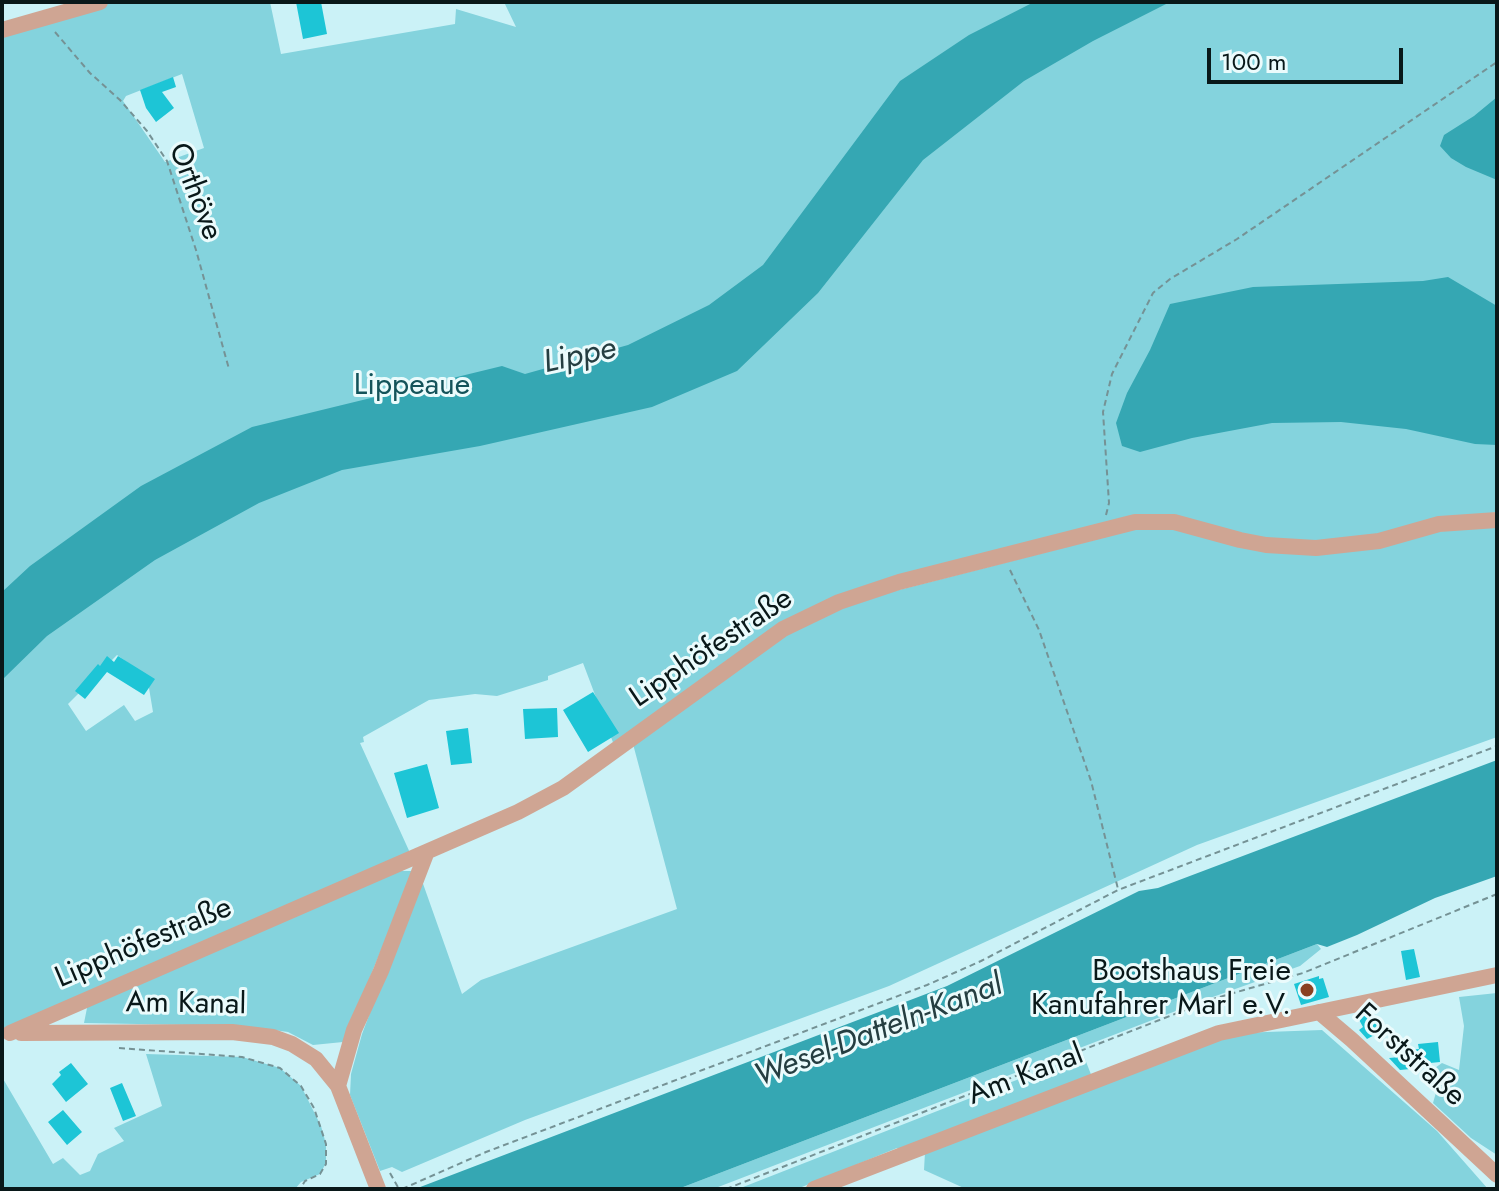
<!DOCTYPE html>
<meta charset="utf-8">
<style>
body{margin:0}
#map{position:relative;width:1499px;height:1191px;overflow:hidden;background:#cbf2f7;font-family:Jost,sans-serif}
canvas{display:block}
.frame{position:absolute;inset:0;border:4px solid #091819;pointer-events:none}
.scale{position:absolute;left:1207px;top:48px;width:196px;height:36px;box-sizing:border-box;border:4px solid #091819;border-top:0;padding-left:10px;font-size:24px;line-height:28px;white-space:nowrap;color:#091819;-webkit-text-stroke:6px #ebfbfc;paint-order:stroke}
</style>
<div id="map">
<canvas width="1499" height="1191"></canvas>
<div class="frame"></div>
<div class="scale">100 m</div>
</div>
<script>
const context = document.querySelector('canvas').getContext('2d');
context.lineJoin = 'round';
function paint(path, color) {
  context.fillStyle = color;
  context.fill(path, 'evenodd');
}
function toPath(rows) {
  const path = new Path2D();
  for (const r of rows) {
    path.moveTo(r[0], r[1]);
    for (let i = 2; i < r.length; i += 2) path.lineTo(r[i], r[i + 1]);
  }
  return path;
}
function strokePath(path, color, width, dash) {
  context.strokeStyle = color;
  context.lineWidth = width;
  context.lineCap = dash ? 'butt' : 'round';
  context.setLineDash(dash || []);
  context.stroke(path);
}
function drawText(font, color, halo, rows, align = 'center') {
  context.font = font + ' Jost,sans-serif';
  context.lineWidth = 6;
  context.setLineDash([]);
  context.textBaseline = 'middle';
  context.strokeStyle = halo;
  context.fillStyle = color;
  for (const [text, x, y, turn = 0] of rows) {
    context.save();
    context.translate(x, y);
    context.rotate((+turn || 0) * Math.PI / 180);
    context.textAlign = isNaN(turn) ? turn : align;
    if (halo) context.strokeText(text, 0, 0);
    context.fillText(text, 0, 0);
    context.restore();
  }
}
paint(toPath([
 [113,2,270,2,281,54,455,24,456,9,516,27,504,2,1497,2,1497,512,1344,542,1267,541,1169,516,858,589,614,745,583,663,548,676,548,680,497,696,475,694,429,700,363,737,364,742,360,743,411,855,2,1034,2,34],
 [182,74,204,148,165,162,123,101,126,96],
 [117,655,147,676,153,712,135,721,124,705,86,731,68,704],
 [1156,524,1275,550,1497,525,1497,737,1197,845,889,986,525,1120,402,1172,392,1167,380,1171,350,1095,351,1074,362,1034,421,878,462,994,481,980,677,909,633,744,788,631,844,604],
 [398,871,414,871,343,1042,313,1045,288,1032,244,1026,84,1023,88,1003],
 [1317,944,1321,949,1300,966,1207,999,713,1189,678,1189],
 [1497,993,1497,1155,1471,1138,1433,1103,1437,1089,1432,1070,1442,1063,1459,1070,1464,1026,1459,997],
 [1322,1030,1437,1131,1488,1189,966,1189,924,1170,925,1152,1239,1033],
 [146,1054,242,1057,280,1068,301,1086,321,1126,326,1144,326,1163,320,1174,301,1182,295,1189,2,1189,2,1077,53,1164,63,1158,80,1175,90,1171,98,1154,124,1141,114,1128,162,1106],
 [1083,1054,1092,1077,901,1152,897,1148,797,1189,738,1189]
]), '#84d3dd');
paint(toPath([
 [1034,2,1170,2,1093,41,1024,81,923,160,818,293,737,371,652,407,480,446,342,470,259,503,155,560,47,636,2,680,2,592,30,566,141,486,252,427,502,366,525,374,628,345,709,305,763,265,900,81,969,35],
 [1497,97,1497,180,1466,167,1451,158,1440,146,1444,135,1474,116],
 [1448,277,1497,306,1497,445,1475,444,1406,429,1341,422,1272,423,1192,438,1140,452,1122,446,1116,423,1127,393,1150,350,1170,304,1253,287,1423,281],
 [1497,760,1497,876,1435,898,1357,935,1327,947,1317,944,678,1189,415,1189,947,986,1139,891,1158,888]
]), '#35a7b3');
paint(toPath([
 [296,2,321,2,327,34,303,39],
 [173,77,176,87,162,92,174,108,156,122,146,108,140,90],
 [107,656,114,662,118,656,155,679,144,695,107,672,85,699,75,691,98,664,100,666],
 [593,692,619,733,588,752,563,710],
 [557,708,558,737,525,739,523,709],
 [468,728,472,763,451,765,446,731],
 [427,764,439,808,407,818,394,773],
 [1414,949,1420,977,1406,980,1401,951],
 [1319,976,1319,979,1323,978,1329,997,1301,1005,1294,984],
 [1371,1013,1382,1031,1367,1039,1359,1030,1363,1027,1357,1016],
 [1438,1042,1440,1062,1420,1064,1421,1068,1400,1070,1389,1058,1400,1057,1399,1051,1419,1049,1418,1044],
 [71,1063,88,1084,66,1102,52,1084,61,1075,59,1072],
 [122,1083,136,1116,123,1121,110,1088],
 [63,1110,82,1132,67,1145,48,1122]
]), '#1dc5d6');
strokePath(toPath([
 [55,32,90,73,120,100,147,131,167,161,196,250,229,369],
 [1106,515,1109,503,1103,412,1112,374,1153,293,1170,279,1237,239,1497,62],
 [1010,570,1039,630,1091,781,1118,889],
 [119,1048,242,1057,280,1068,301,1086,314,1108,326,1144,326,1164,320,1174,305,1181,300,1189],
 [390,1173,399,1189],
 [402,1189,486,1152,927,985,981,961,1118,890,1497,746],
 [726,1189,1216,998,1303,973,1497,894]
]), '#759295', 2, [6, 4]);
strokePath(toPath([
 [2,30,100,2],
 [1319,1012,1352,1040,1497,1175],
 [10,1033,518,812,563,788,783,629,839,602,899,582,1135,522,1174,522,1240,540,1266,545,1316,548,1379,541,1439,524,1497,520],
 [21,1033,232,1032,273,1037,292,1044,316,1059,338,1086,378,1189],
 [338,1086,354,1030,381,971,426,854],
 [814,1189,1219,1033,1497,975]
]), '#cfa593', 16);
for (const [x, y, r, color] of [
 [1307,990,8,"#894121"]
]) {
  const dot = new Path2D();
  dot.arc(x, y, r, 0, 2 * Math.PI);
  context.fillStyle = color;
  context.fill(dot);
  strokePath(dot, '#ebfbfc', 3);
}
drawText('30px', '#091819', '#ebfbfc', [
 ["Orthöve",194,192,69],
 ["Lipphöfestraße",712,649,-34],
 ["Lipphöfestraße",144,944,-23],
 ["Am Kanal",186,1005,1],
 ["Forststraße",1409,1056,42],
 ["Am Kanal",1026,1076,-21]
]);
drawText('30px', '#14535a', '#ebfbfc', [
 ["Lippeaue",412,387]
]);
drawText('30px', '#091819', '#ebfbfc', [
 ["Bootshaus Freie",1291,973],
 ["Kanufahrer Marl e.V.",1291,1007]
], 'right');
drawText('italic 32px', '#253e41', '#ebfbfc', [
 ["Lippe",580,357,-12],
 ["Wesel-Datteln-Kanal",879,1032,-21]
]);
</script>
